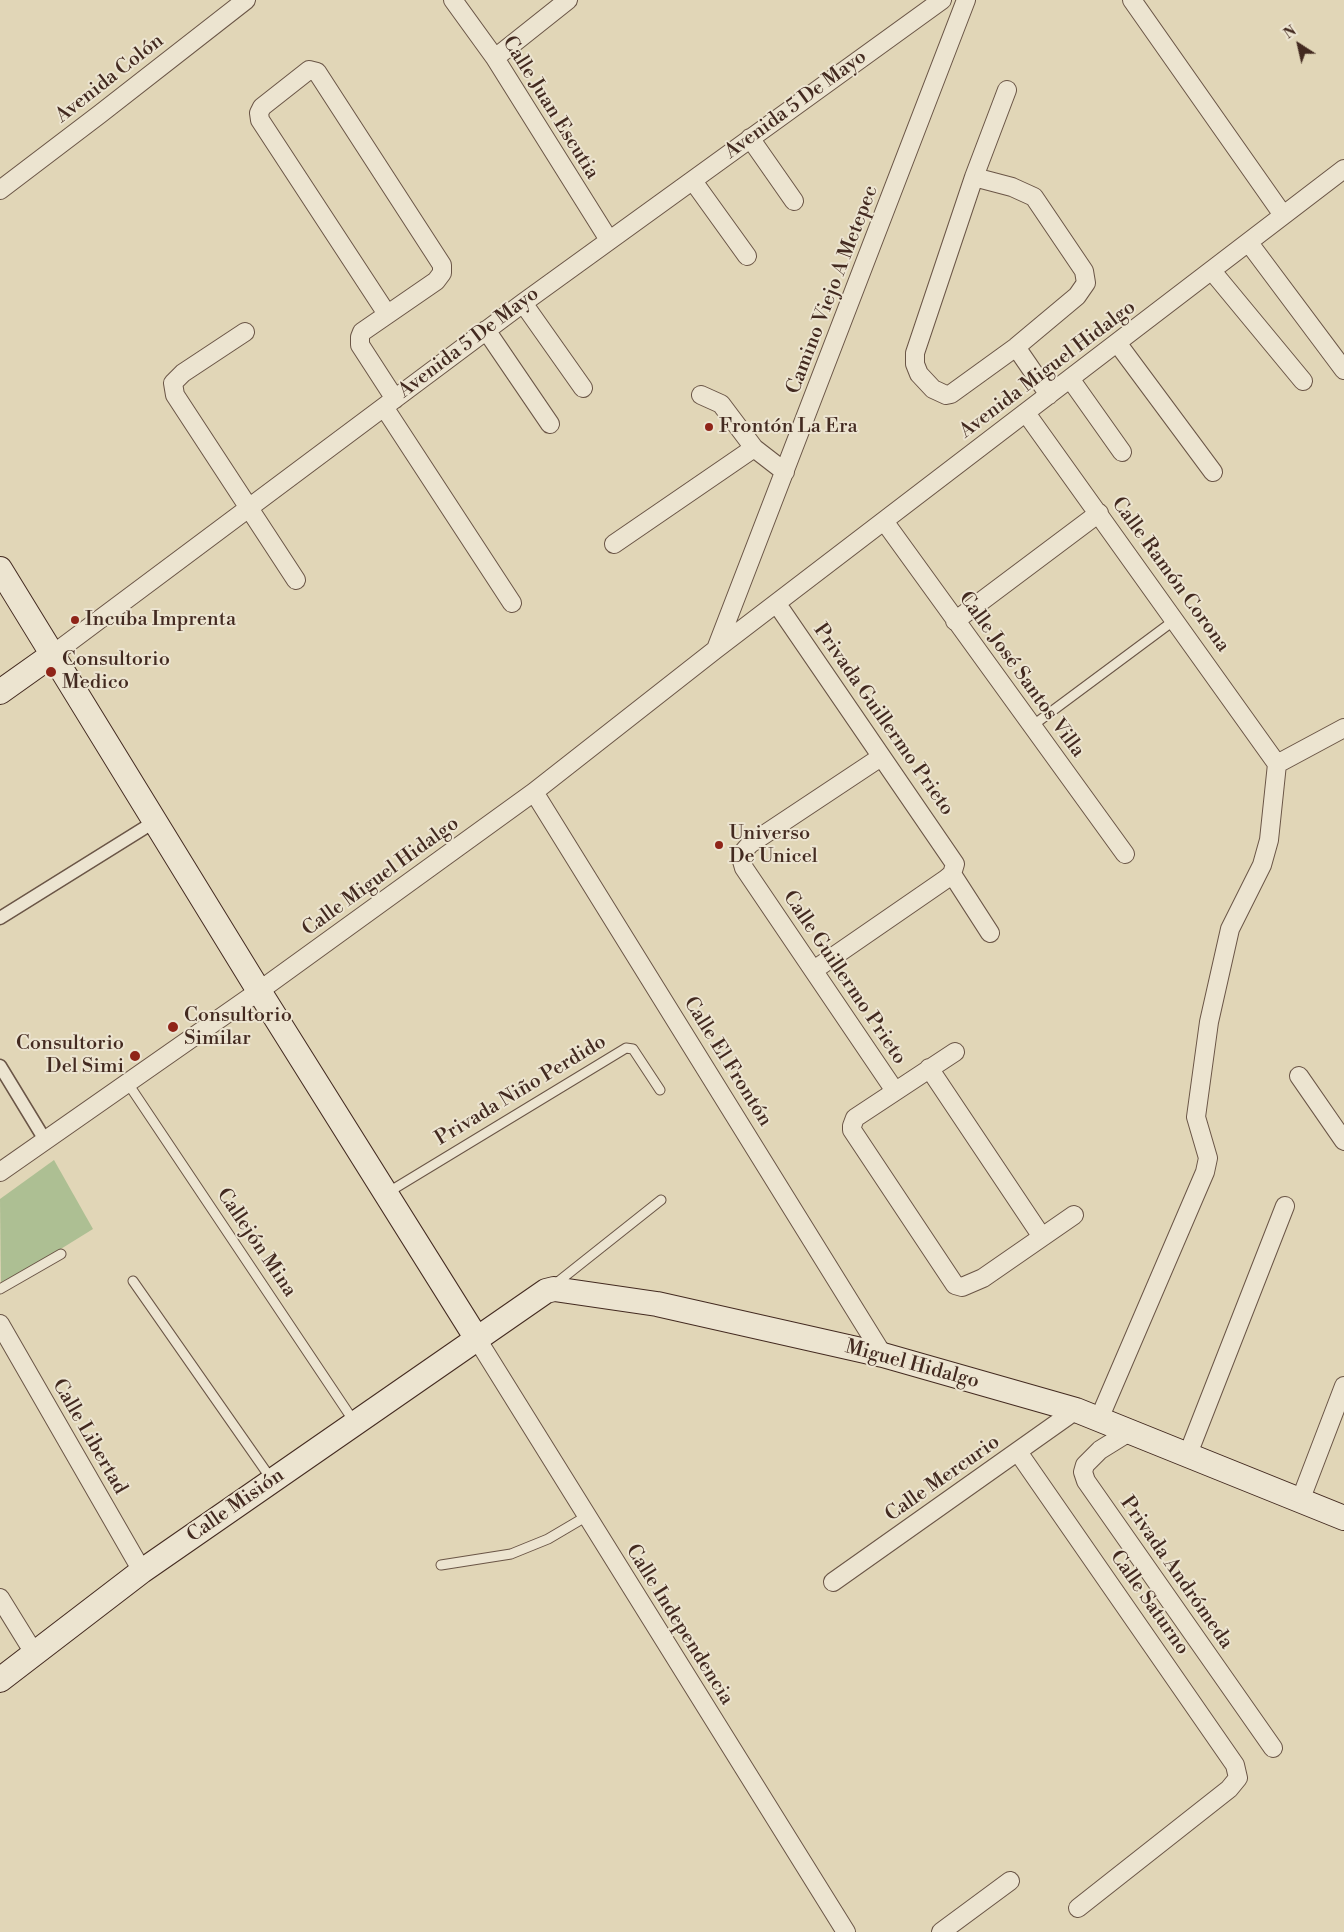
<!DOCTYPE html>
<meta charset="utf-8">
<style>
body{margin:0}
#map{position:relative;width:1344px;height:1932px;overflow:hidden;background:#e1d6b7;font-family:"Libre Bodoni",serif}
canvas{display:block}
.north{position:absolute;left:1274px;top:20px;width:50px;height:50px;-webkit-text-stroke:4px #ece4d0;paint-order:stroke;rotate:325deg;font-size:14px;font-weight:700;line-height:20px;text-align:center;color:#432a20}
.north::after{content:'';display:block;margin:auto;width:18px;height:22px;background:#432a20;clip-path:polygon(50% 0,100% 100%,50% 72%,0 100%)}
</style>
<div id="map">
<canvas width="1344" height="1932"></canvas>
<div class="north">N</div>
</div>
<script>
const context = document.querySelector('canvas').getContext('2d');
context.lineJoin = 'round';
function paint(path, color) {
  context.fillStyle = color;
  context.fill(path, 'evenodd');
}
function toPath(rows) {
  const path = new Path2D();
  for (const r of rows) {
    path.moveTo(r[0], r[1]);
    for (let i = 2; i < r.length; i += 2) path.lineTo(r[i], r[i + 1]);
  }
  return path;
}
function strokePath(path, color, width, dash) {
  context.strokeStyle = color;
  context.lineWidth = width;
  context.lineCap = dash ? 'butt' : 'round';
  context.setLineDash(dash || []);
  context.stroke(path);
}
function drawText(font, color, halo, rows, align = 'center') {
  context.font = font + ' "Libre Bodoni",serif';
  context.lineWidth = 4;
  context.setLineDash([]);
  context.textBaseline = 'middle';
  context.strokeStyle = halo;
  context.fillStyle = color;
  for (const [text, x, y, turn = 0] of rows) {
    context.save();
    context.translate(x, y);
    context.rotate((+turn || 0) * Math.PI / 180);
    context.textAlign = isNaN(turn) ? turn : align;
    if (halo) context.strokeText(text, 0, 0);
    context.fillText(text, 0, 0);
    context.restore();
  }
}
paint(toPath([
 [54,1160,93,1229,1,1286,0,1199]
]), '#adbf93');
const service = toPath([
 [1032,726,1176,619],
 [127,1082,355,1423],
 [387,1193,626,1048,633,1049,660,1090],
 [133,1281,272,1480],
 [554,1285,661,1200],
 [0,1289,61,1254],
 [441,1565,511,1554,548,1539,587,1516]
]);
const pedestrian = toPath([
 [0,918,154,822],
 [0,1066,45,1140]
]);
const minor = toPath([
 [453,0,495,58,609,240],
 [1132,0,1283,215],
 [495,58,568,0],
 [750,138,794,201],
 [974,177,1012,187,1034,197,1084,271,1086,283,1077,296,1016,347,951,394,946,395,933,389,919,374,915,364,915,353,974,177,1007,90],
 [693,181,747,256],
 [0,190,100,114,246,0],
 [1249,243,1344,370],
 [1212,271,1303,381],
 [523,303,583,388],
 [387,314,260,120,259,113,262,107,309,70,317,72,442,265,442,273,436,281,362,332,360,337,360,345,395,399],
 [486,330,550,424],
 [245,332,183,373,173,383,175,395,296,580],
 [1118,344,1213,472],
 [1016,347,1049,395],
 [1071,380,1122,452],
 [701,395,721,404,754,448,785,472],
 [384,407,512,603],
 [1026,413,1277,764],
 [884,521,1125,854],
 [614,544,754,448],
 [777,604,955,864,952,874,946,879,814,970],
 [955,621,1099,513],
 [716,649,966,0],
 [52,655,523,303,942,0],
 [881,757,750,844,744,851,742,861,744,868,895,1091],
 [1277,764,1344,728],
 [534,792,883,1355],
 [952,874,990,933],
 [955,1052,855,1118,852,1126,852,1130,955,1285,962,1287,983,1278,1074,1215],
 [929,1068,1042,1237],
 [1299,1076,1344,1141],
 [0,1172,259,991,534,792,715,650,1344,169],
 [0,1324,142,1571],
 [477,1339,846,1932],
 [1099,1419,1205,1172,1208,1158,1196,1117,1209,1022,1230,929,1262,865,1269,840,1277,764],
 [1129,1432,1100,1450,1085,1465,1083,1472,1086,1481,1273,1748],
 [1018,1452,1235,1765,1238,1778,1229,1789,1078,1908],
 [1188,1454,1285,1206],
 [1300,1501,1344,1386],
 [833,1582,1076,1410],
 [0,1598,34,1653],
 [941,1932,1010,1881]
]);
const secondary = toPath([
 [0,569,259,991,477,1339],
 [0,692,52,655],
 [0,1680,142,1571,546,1291,554,1289,657,1304,883,1355,1076,1410,1344,1518]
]);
strokePath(service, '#6a5546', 11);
strokePath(pedestrian, '#6a5546', 15);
strokePath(minor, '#6a5546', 20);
strokePath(secondary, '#432a20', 26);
strokePath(service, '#ece4d0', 9);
strokePath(pedestrian, '#ece4d0', 12);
strokePath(minor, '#ece4d0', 18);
strokePath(secondary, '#ece4d0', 24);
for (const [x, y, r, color] of [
 [709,427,5,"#8f2418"],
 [75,620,5,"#8f2418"],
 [51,672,6,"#8f2418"],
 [719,845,5,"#8f2418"],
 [173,1027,6,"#8f2418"],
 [135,1056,6,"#8f2418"]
]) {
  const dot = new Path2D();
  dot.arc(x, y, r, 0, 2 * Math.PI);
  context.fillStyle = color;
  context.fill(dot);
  strokePath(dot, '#ece4d0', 2);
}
drawText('20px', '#432a20', '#ece4d0', [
 ["Avenida Colón",110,79,-38],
 ["Avenida 5 De Mayo",796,105,-36],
 ["Calle Juan Escutia",550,108,58],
 ["Camino Viejo A Metepec",833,290,-69],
 ["Avenida 5 De Mayo",469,343,-37],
 ["Avenida Miguel Hidalgo",1048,370,-37],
 ["Calle Ramón Corona",1170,575,54],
 ["Calle José Santos Villa",1021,675,54],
 ["Privada Guillermo Prieto",883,720,55],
 ["Calle Miguel Hidalgo",381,877,-36],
 ["Calle Guillermo Prieto",844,978,56],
 ["Calle El Frontón",727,1062,58],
 ["Privada Niño Perdido",521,1091,-31],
 ["Callejón Mina",256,1243,56],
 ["Miguel Hidalgo",912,1365,15],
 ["Calle Libertad",89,1437,60],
 ["Calle Mercurio",943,1479,-35],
 ["Calle Misión",236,1506,-35],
 ["Privada Andrómeda",1176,1573,55],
 ["Calle Saturno",1149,1603,55],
 ["Calle Independencia",679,1625,58]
]);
drawText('20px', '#432a20', '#ece4d0', [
 ["Frontón La Era",719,427],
 ["Incuba Imprenta",85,620],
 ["Consultorio",62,660],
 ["Medico",62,683],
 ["Universo",729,834],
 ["De Unicel",729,857],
 ["Consultorio",184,1016],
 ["Similar",184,1039],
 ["Consultorio",124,1044,"right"],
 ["Del Simi",124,1067,"right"]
], 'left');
</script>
